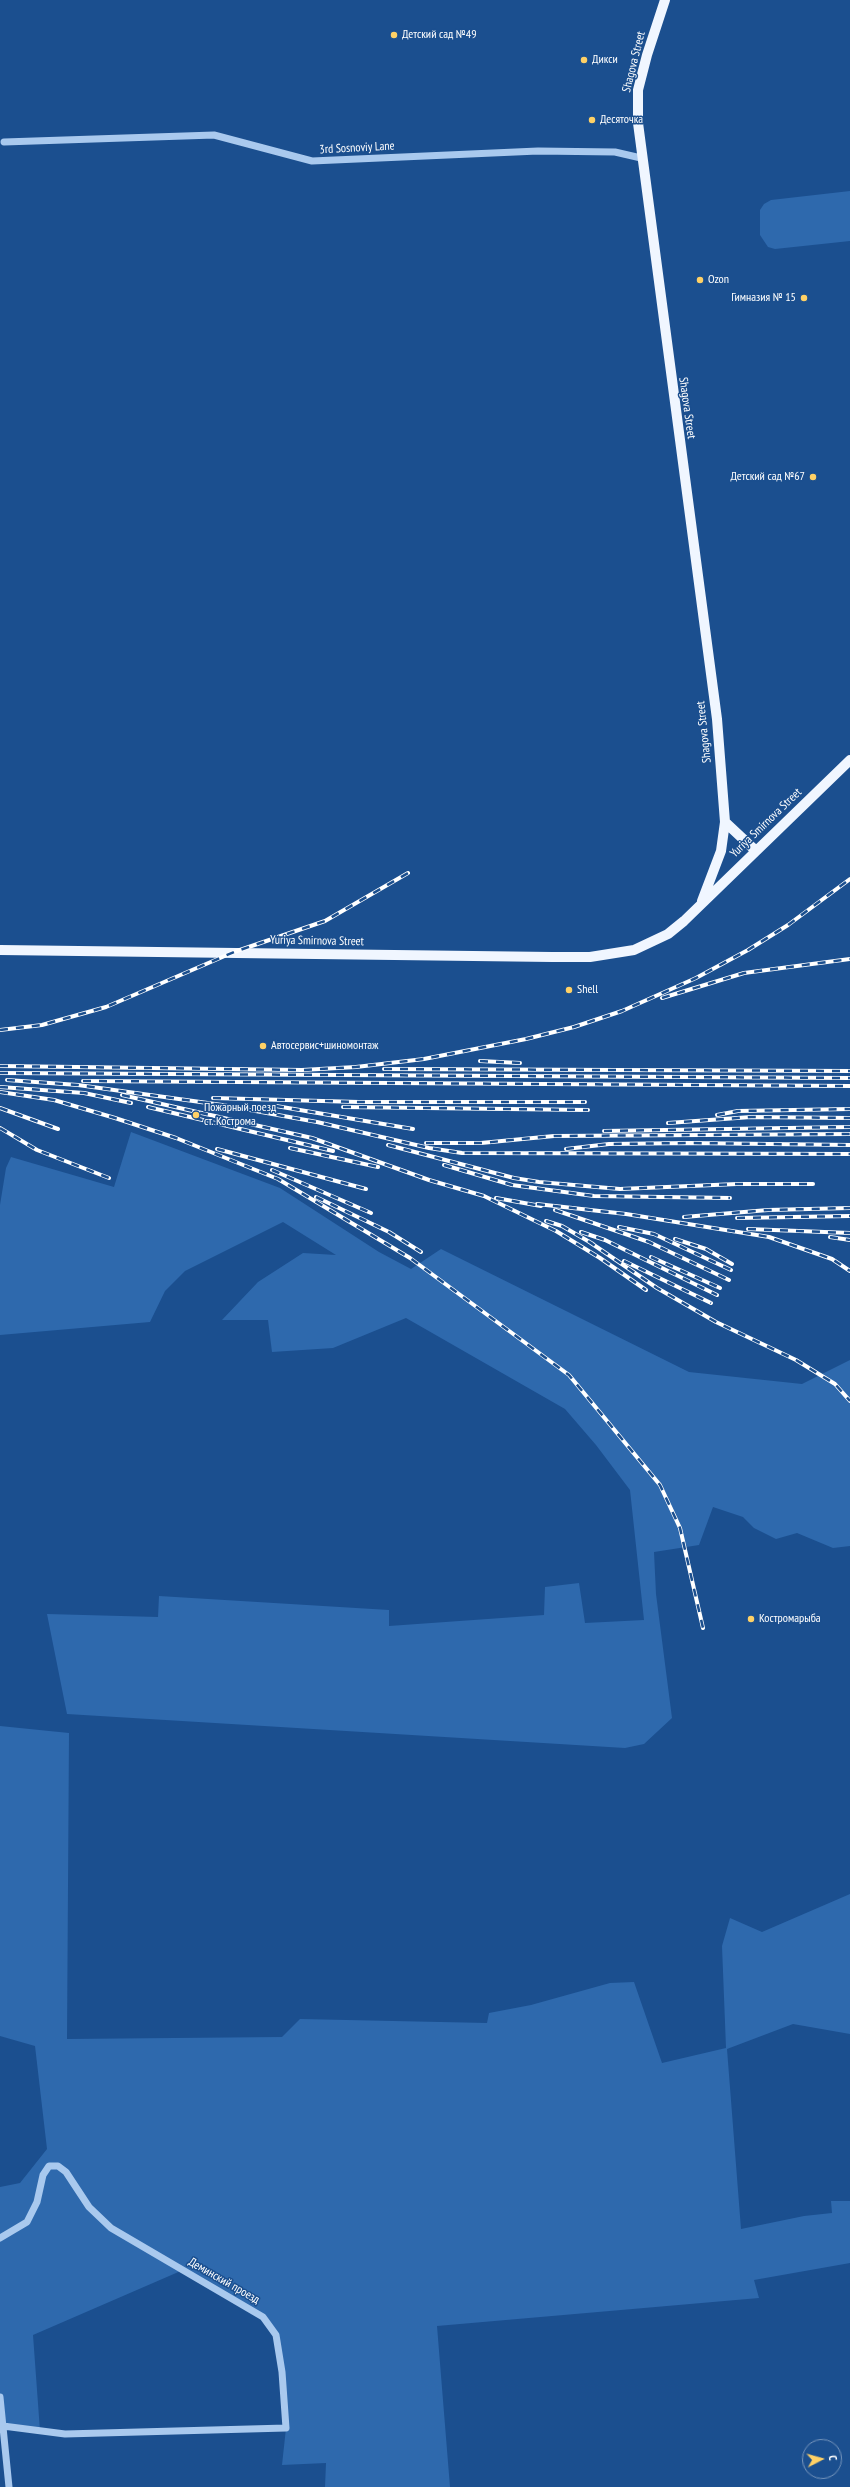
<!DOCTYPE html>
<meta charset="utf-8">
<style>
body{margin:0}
#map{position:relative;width:850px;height:2487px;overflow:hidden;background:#1b4f8f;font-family:"PT Sans Narrow",sans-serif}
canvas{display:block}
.north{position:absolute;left:802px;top:2439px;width:40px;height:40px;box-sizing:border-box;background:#1b4f8f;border:1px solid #7695bc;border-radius:50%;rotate:84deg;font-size:11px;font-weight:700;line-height:16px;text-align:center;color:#fff}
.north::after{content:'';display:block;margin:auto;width:14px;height:18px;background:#ffd166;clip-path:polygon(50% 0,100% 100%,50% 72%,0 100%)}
</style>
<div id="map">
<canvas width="850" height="2487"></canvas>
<div class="north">С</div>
</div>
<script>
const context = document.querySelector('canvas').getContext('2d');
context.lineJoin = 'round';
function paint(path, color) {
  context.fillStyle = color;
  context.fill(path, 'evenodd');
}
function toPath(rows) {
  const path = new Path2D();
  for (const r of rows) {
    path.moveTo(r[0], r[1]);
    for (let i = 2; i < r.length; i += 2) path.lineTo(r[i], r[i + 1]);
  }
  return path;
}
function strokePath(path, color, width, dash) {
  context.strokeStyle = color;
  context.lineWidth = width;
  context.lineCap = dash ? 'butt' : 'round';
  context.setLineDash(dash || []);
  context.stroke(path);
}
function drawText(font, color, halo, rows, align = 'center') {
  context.font = font + ' "PT Sans Narrow",sans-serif';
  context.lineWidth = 3;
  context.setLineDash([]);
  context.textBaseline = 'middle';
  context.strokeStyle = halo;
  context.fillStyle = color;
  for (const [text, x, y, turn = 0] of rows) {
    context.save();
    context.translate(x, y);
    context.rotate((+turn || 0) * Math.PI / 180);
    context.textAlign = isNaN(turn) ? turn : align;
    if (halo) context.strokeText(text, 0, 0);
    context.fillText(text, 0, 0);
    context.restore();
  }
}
paint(toPath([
 [850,191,850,241,775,249,768,247,760,235,760,210,764,204,771,200],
 [131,1132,280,1188,379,1252,411,1269,441,1249,689,1372,802,1384,850,1360,850,1546,833,1548,797,1533,776,1539,754,1528,743,1517,713,1507,699,1545,654,1552,656,1594,672,1718,644,1744,625,1748,67,1714,47,1614,158,1617,159,1596,389,1610,389,1626,544,1615,545,1587,579,1583,585,1623,644,1620,630,1490,596,1445,565,1409,406,1318,333,1348,272,1352,268,1320,222,1320,258,1282,303,1253,336,1255,283,1222,185,1271,165,1291,150,1322,0,1335,0,1205,6,1168,11,1157,114,1187],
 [0,1726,69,1733,67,2039,282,2037,300,2019,487,2023,489,2013,531,2005,610,1983,634,1982,662,2063,726,2048,722,1946,730,1918,762,1932,850,1894,850,2034,793,2024,727,2049,741,2229,804,2216,832,2213,831,2201,850,2201,850,2263,754,2280,759,2298,437,2326,450,2487,325,2487,326,2463,282,2465,286,2428,277,2345,263,2317,183,2270,33,2335,40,2431,3,2426,0,2397,0,2187,20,2183,47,2149,35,2046,0,2036]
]), '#2e69ad');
strokePath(toPath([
 [4,142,214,135,312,161,538,151,615,152,641,158],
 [0,2238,27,2222,37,2202,43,2175,49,2166,58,2166,66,2172,89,2207,111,2228,263,2317,276,2335,282,2372,286,2428,65,2434,3,2426],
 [0,2397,9,2487]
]), '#a9c9ee', 7);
strokePath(toPath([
 [665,0,647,55,638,90,638,123,717,719,725,822,721,851,702,901],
 [725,822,756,851],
 [0,950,552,957,590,957,634,950,668,934,684,921,850,760]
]), '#f0f6ff', 10);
const rail = toPath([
 [662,998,744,973,850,959],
 [0,1030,42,1025,106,1007,234,952,325,921,408,873],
 [480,1061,520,1063],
 [0,1066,302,1070,356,1067,424,1059,526,1039,574,1027,622,1011,696,978,748,950,788,925,850,879],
 [384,1069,850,1071],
 [0,1073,850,1078],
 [7,1080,78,1085,222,1105,317,1122,429,1148,462,1153,850,1154],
 [83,1081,850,1086],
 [0,1087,84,1093,131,1103],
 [0,1092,54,1100,115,1118,176,1138,278,1179,410,1258,569,1375,660,1485,680,1528,703,1628],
 [122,1095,312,1138,429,1180,484,1196,556,1231,600,1258,646,1290],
 [213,1098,359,1102,585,1102],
 [276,1106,413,1129],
 [148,1107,333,1151],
 [343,1107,588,1110],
 [0,1108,58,1129],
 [717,1115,738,1111,850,1109],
 [668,1123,751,1117,850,1118],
 [0,1128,37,1150,109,1178],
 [604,1131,850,1127],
 [426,1143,481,1143,554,1136,850,1134],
 [388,1145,514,1178,539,1182,620,1189,737,1184,813,1184],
 [290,1148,378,1167],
 [217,1149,366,1189],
 [566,1149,609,1144,689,1143,850,1145],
 [444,1165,512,1185,594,1196,730,1198],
 [272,1170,371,1213],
 [316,1197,389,1232,421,1252],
 [496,1198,541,1206],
 [537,1204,626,1214,769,1237,832,1259,850,1271],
 [555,1210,649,1242,729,1280],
 [684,1217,768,1210,850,1208],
 [737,1218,850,1216],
 [546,1221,562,1226,593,1244],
 [619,1227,654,1234,731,1270],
 [748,1229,850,1233],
 [581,1232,605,1240,717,1295],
 [830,1237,850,1240],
 [675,1239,706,1249,732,1264],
 [588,1241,657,1288,716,1322,796,1360,835,1384,850,1401],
 [651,1257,720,1288],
 [624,1261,711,1303]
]);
strokePath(rail, '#fff', 4);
strokePath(rail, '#1b4f8f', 2.5, [8]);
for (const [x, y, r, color] of [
 [394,35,4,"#ffd166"],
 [584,60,4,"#ffd166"],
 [592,120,4,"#ffd166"],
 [700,280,4,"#ffd166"],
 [804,298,4,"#ffd166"],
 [813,477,4,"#ffd166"],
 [569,990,4,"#ffd166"],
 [263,1046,4,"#ffd166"],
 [196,1115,4,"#ffd166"],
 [751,1619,4,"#ffd166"]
]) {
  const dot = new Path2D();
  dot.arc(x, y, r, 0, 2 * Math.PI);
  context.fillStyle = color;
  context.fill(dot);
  strokePath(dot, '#1b4f8f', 1.5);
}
drawText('12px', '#fff', '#1b4f8f', [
 ["Детский сад №49",402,35],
 ["Дикси",592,60],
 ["Десяточка",600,120],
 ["Ozon",708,280],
 ["Гимназия № 15",796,298,"right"],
 ["Детский сад №67",805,477,"right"],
 ["Shell",577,990],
 ["Автосервис+шиномонтаж",271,1046],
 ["Пожарный поезд",204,1108],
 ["ст. Кострома",204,1122],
 ["Костромарыба",759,1619]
], 'left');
drawText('12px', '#fff', '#1b4f8f', [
 ["Shagova Street",634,62,-76],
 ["3rd Sosnoviy Lane",357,148,-3],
 ["Shagova Street",687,408,82],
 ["Shagova Street",704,732,-96],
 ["Yuriya Smirnova Street",766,823,-44],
 ["Yuriya Smirnova Street",317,941,1],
 ["Деминский проезд",224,2281,30]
]);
</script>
